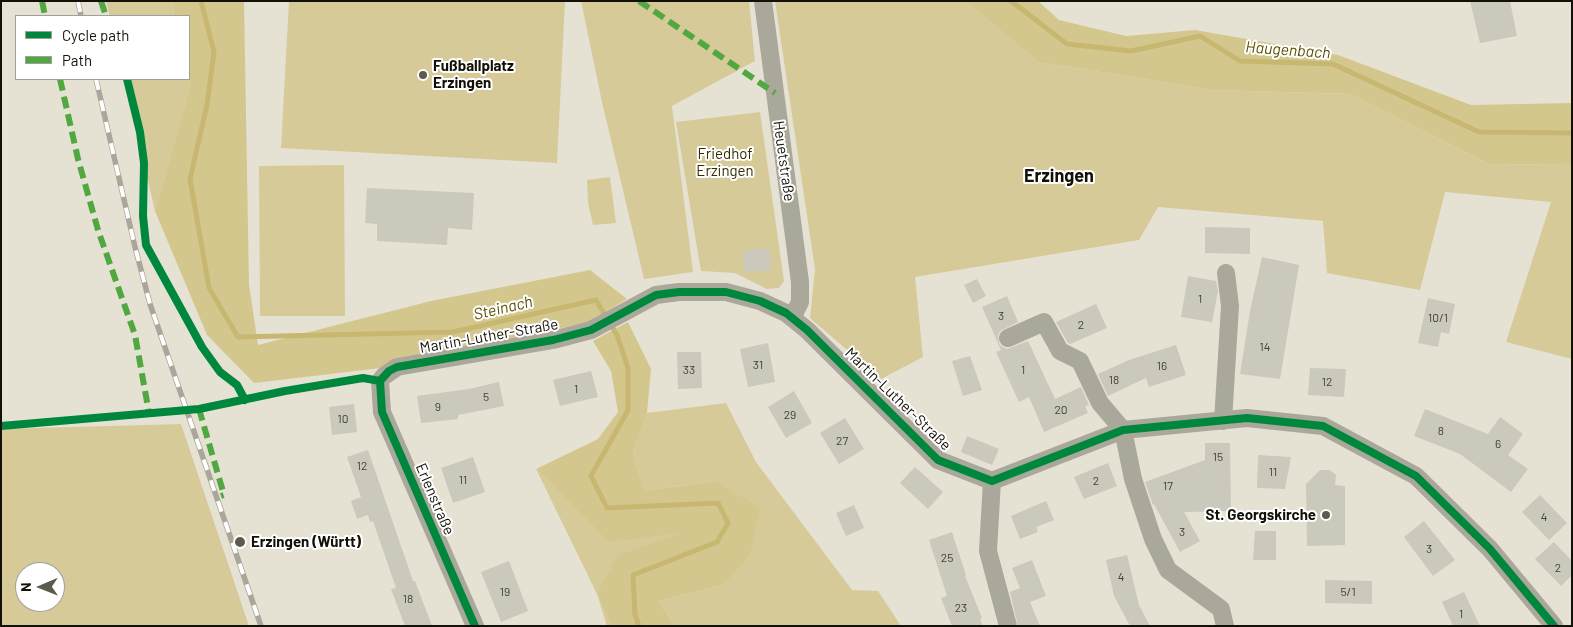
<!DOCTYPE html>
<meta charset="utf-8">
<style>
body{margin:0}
#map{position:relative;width:1573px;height:627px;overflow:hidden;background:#e6e2d3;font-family:Barlow,sans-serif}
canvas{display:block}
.frame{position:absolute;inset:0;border:2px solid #131007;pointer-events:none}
.legend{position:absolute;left:15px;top:15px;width:175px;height:65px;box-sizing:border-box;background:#fff;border:1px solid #a19f9c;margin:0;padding:6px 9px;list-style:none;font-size:15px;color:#131007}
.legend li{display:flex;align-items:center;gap:10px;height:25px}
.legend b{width:25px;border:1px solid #a19f9c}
.north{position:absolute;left:15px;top:562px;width:50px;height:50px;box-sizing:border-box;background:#fff;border:1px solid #a19f9c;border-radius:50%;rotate:269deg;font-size:14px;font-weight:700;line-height:20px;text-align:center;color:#131007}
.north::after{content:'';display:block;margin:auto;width:18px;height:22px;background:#5d5a4e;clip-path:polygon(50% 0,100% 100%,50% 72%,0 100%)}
</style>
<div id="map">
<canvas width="1573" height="627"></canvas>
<div class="frame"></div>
<ul class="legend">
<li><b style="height:6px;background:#00873e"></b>Cycle path</li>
<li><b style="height:6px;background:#51a841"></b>Path</li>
</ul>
<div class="north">N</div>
</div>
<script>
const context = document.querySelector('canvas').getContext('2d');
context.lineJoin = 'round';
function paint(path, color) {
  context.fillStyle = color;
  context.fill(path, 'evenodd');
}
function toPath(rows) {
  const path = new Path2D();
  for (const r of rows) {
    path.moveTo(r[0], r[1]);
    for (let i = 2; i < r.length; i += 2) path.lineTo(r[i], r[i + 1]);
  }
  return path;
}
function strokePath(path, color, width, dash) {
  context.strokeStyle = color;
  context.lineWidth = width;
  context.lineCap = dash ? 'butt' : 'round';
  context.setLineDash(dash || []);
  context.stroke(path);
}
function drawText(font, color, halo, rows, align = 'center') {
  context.font = font + ' Barlow,sans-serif';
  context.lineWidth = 4;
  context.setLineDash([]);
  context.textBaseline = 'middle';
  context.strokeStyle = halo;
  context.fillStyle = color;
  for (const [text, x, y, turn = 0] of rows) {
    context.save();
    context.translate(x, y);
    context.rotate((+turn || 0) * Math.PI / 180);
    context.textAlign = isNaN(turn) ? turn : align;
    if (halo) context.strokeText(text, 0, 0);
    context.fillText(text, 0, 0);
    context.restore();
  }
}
paint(toPath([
 [106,1,172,1,175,16,110,16],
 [289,1,565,1,557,163,281,148],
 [581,1,749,1,755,61,672,106,693,272,644,279,602,102],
 [775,1,965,1,1038,62,1212,90,1350,94,1489,164,1572,165,1572,359,1506,342,1551,202,1445,192,1420,290,1327,273,1323,221,1158,207,1139,240,915,277,923,357,881,379,810,318,815,269],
 [124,79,189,79,190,86,155,211],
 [760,112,784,281,779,288,767,289,735,273,701,271,676,122],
 [344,165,345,316,260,316,259,166],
 [610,177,616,223,593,225,588,203,587,180],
 [726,403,756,462,852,590,878,591,901,626,674,626,659,601,723,585,715,481,644,491,633,453,647,413],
 [181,424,249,626,1,626,1,429],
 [25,572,55,572,55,602,25,602],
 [536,469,609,543,686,532,597,594,611,626,607,626,597,594]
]), '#d6ca99');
paint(toPath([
 [172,1,244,1,249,284,258,345,431,301,590,270,627,299,588,322,381,368,254,383,207,335,155,211,190,86,189,79,189,16,175,16],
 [965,1,1038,1,1059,20,1126,36,1195,30,1338,55,1471,105,1572,103,1572,165,1489,164,1350,94,1212,90,1038,62],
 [628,322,651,369,647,413,633,453,644,491,715,481,760,508,750,555,723,585,659,601,674,626,611,626,597,594,618,555,682,533,609,543,536,469,598,439,618,412,611,371,593,341]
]), '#d4c78d');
strokePath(toPath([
 [201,1,214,52,207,105,190,179,209,288,238,337,453,332,596,300,617,335,628,368,628,410,591,476,607,508,718,503,728,523,717,542,633,575,635,615,639,626],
 [1011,1,1067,44,1131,51,1200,36,1240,61,1333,64,1479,132,1572,133]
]), '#c7b771', 5);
paint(toPath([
 [1470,1,1510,1,1517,36,1480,43],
 [367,188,474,193,472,230,448,228,447,245,377,241,377,224,365,223],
 [1205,227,1250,228,1250,254,1205,253],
 [769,248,772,270,745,273,742,251],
 [1262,257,1299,265,1280,379,1240,374,1250,311],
 [1188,276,1216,281,1218,291,1212,322,1181,317],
 [977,279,986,296,973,303,964,285],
 [1007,296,1018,322,1000,331,998,336,999,343,1002,347,1007,349,1028,341,1055,399,1081,387,1089,405,1085,406,1088,413,1044,432,1029,397,1019,402,996,352,1001,350,982,307],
 [1428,298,1455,304,1449,334,1441,332,1438,347,1418,343],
 [1096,304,1107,328,1070,344,1068,343,1056,322],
 [768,343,775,382,748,387,740,349],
 [1176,345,1186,375,1149,387,1146,378,1108,396,1098,374,1129,360],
 [677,352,701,352,702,388,678,389],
 [970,356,982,390,963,396,952,361],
 [1310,368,1346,369,1344,397,1308,395],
 [591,371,598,397,560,406,553,380],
 [499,382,504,406,458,415,458,419,421,423,417,396,469,389],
 [794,391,812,423,786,438,768,407],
 [354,404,357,432,332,435,329,407],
 [1425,409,1488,434,1500,417,1523,434,1508,455,1528,469,1511,492,1460,454,1414,436],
 [845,418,864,449,839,464,820,433],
 [967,436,999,449,992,465,961,452],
 [1205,443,1230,443,1231,511,1184,512,1200,541,1180,552,1154,504,1153,505,1145,482,1205,460],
 [368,450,413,581,415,581,432,626,405,626,391,589,396,588,373,521,370,522,368,515,357,519,351,501,361,497,347,457],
 [1258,455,1291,457,1285,489,1257,488],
 [473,457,485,492,453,503,441,468],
 [1108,463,1117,486,1084,499,1074,477],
 [915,467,943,492,928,509,900,483],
 [1320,470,1330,470,1336,475,1335,485,1345,486,1345,545,1307,546,1306,484],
 [1540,495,1567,523,1549,540,1522,512],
 [1046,501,1054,520,1036,527,1038,532,1020,539,1011,516],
 [854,505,864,528,846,536,836,513],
 [1424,521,1455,560,1433,576,1404,537],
 [1255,531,1276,531,1276,560,1253,560],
 [952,532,966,575,965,576,982,618,980,619,983,626,952,626,941,598,947,596,929,540],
 [1554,542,1572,561,1572,575,1561,586,1535,559],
 [1127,555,1139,605,1150,626,1130,626,1114,596,1106,560],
 [1032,560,1046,596,1030,602,1040,626,1018,626,1010,592,1020,588,1012,568],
 [509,561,528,611,501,622,481,572],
 [1325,580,1372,581,1372,604,1325,603],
 [1464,592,1480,626,1453,626,1442,602]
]), '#cbc8bc');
strokePath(toPath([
 [763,1,800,282,800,302,792,318],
 [1008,338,1044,322,1060,351,1080,361,1100,403,1123,430,1133,479,1153,539,1168,570,1221,609,1225,626],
 [1223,421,1230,306,1226,273],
 [992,481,988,551,1008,626],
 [475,626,382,412,380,381,384,376,397,367,553,340,591,330,656,295,679,292,726,292,760,301,786,313,807,330,938,460,992,481,1123,430,1247,418,1323,426,1416,476,1490,549,1554,626]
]), '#aaa79b', 18);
const rail = toPath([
 [78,1,81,16],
 [96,79,135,247,150,304,261,626]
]);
strokePath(rail, '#aaa699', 5.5);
strokePath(rail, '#fff', 4, [11]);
strokePath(toPath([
 [42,1,45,16],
 [101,1,106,16],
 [639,1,775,93],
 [60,79,78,159,98,230,135,335,149,413],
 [199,409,224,495,221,496]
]), '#51a841', 6, [12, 6]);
strokePath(toPath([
 [127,79,140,132,144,163,143,216,146,245,202,347,220,372,237,385,245,400],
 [380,381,389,371,397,367,553,340,591,330,656,295,679,292,726,292,760,301,786,313,807,330,938,460,992,481,1123,430,1247,418,1323,426,1416,476,1490,549,1554,626],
 [380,381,382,412,475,626],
 [1,426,199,409,285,391,363,378,380,381]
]), '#00873e', 8);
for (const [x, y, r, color] of [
 [423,75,5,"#5d5a4e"],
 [1326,515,5,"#5d5a4e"],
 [240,542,6,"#5d5a4e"]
]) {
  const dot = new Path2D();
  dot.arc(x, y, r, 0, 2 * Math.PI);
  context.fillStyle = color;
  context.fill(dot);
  strokePath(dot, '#fff', 2);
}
drawText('12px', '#434036', null, [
 ["1",1200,299],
 ["3",1001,316],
 ["10/1",1438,318],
 ["2",1081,325],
 ["14",1265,347],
 ["31",758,365],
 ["16",1162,366],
 ["33",689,370],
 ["1",1023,370],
 ["18",1114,380],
 ["12",1327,382],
 ["1",576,389],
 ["5",486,397],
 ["9",438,407],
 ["20",1061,410],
 ["29",790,415],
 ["10",343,419],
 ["8",1441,431],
 ["27",842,441],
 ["6",1498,444],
 ["15",1218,457],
 ["12",362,466],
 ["11",1273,472],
 ["11",463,480],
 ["2",1096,481],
 ["17",1168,486],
 ["4",1544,517],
 ["3",1182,532],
 ["3",1429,549],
 ["25",947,558],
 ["2",1558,568],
 ["4",1121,577],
 ["19",505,592],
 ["5/1",1348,592],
 ["18",408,599],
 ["23",961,608],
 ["1",1461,614]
]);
drawText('bold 15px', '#131007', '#fff', [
 ["Fußballplatz",433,66],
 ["Erzingen",433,83],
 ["St. Georgskirche",1316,515,"right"],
 ["Erzingen (Württ)",251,542]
], 'left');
drawText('15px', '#352c02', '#fff', [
 ["Friedhof",725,154],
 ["Erzingen",725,171]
]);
drawText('15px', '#131007', '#fff', [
 ["Heuetstraße",784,161,82],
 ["Martin-Luther-Straße",489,336,-10],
 ["Martin-Luther-Straße",898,399,44],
 ["Erlenstraße",435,499,67]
]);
drawText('italic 16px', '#5e5002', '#fff', [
 ["Haugenbach",1288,50,4],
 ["Steinach",503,308,-13]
]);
drawText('bold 18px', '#131007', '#fff', [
 ["Erzingen",1059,176]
]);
</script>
